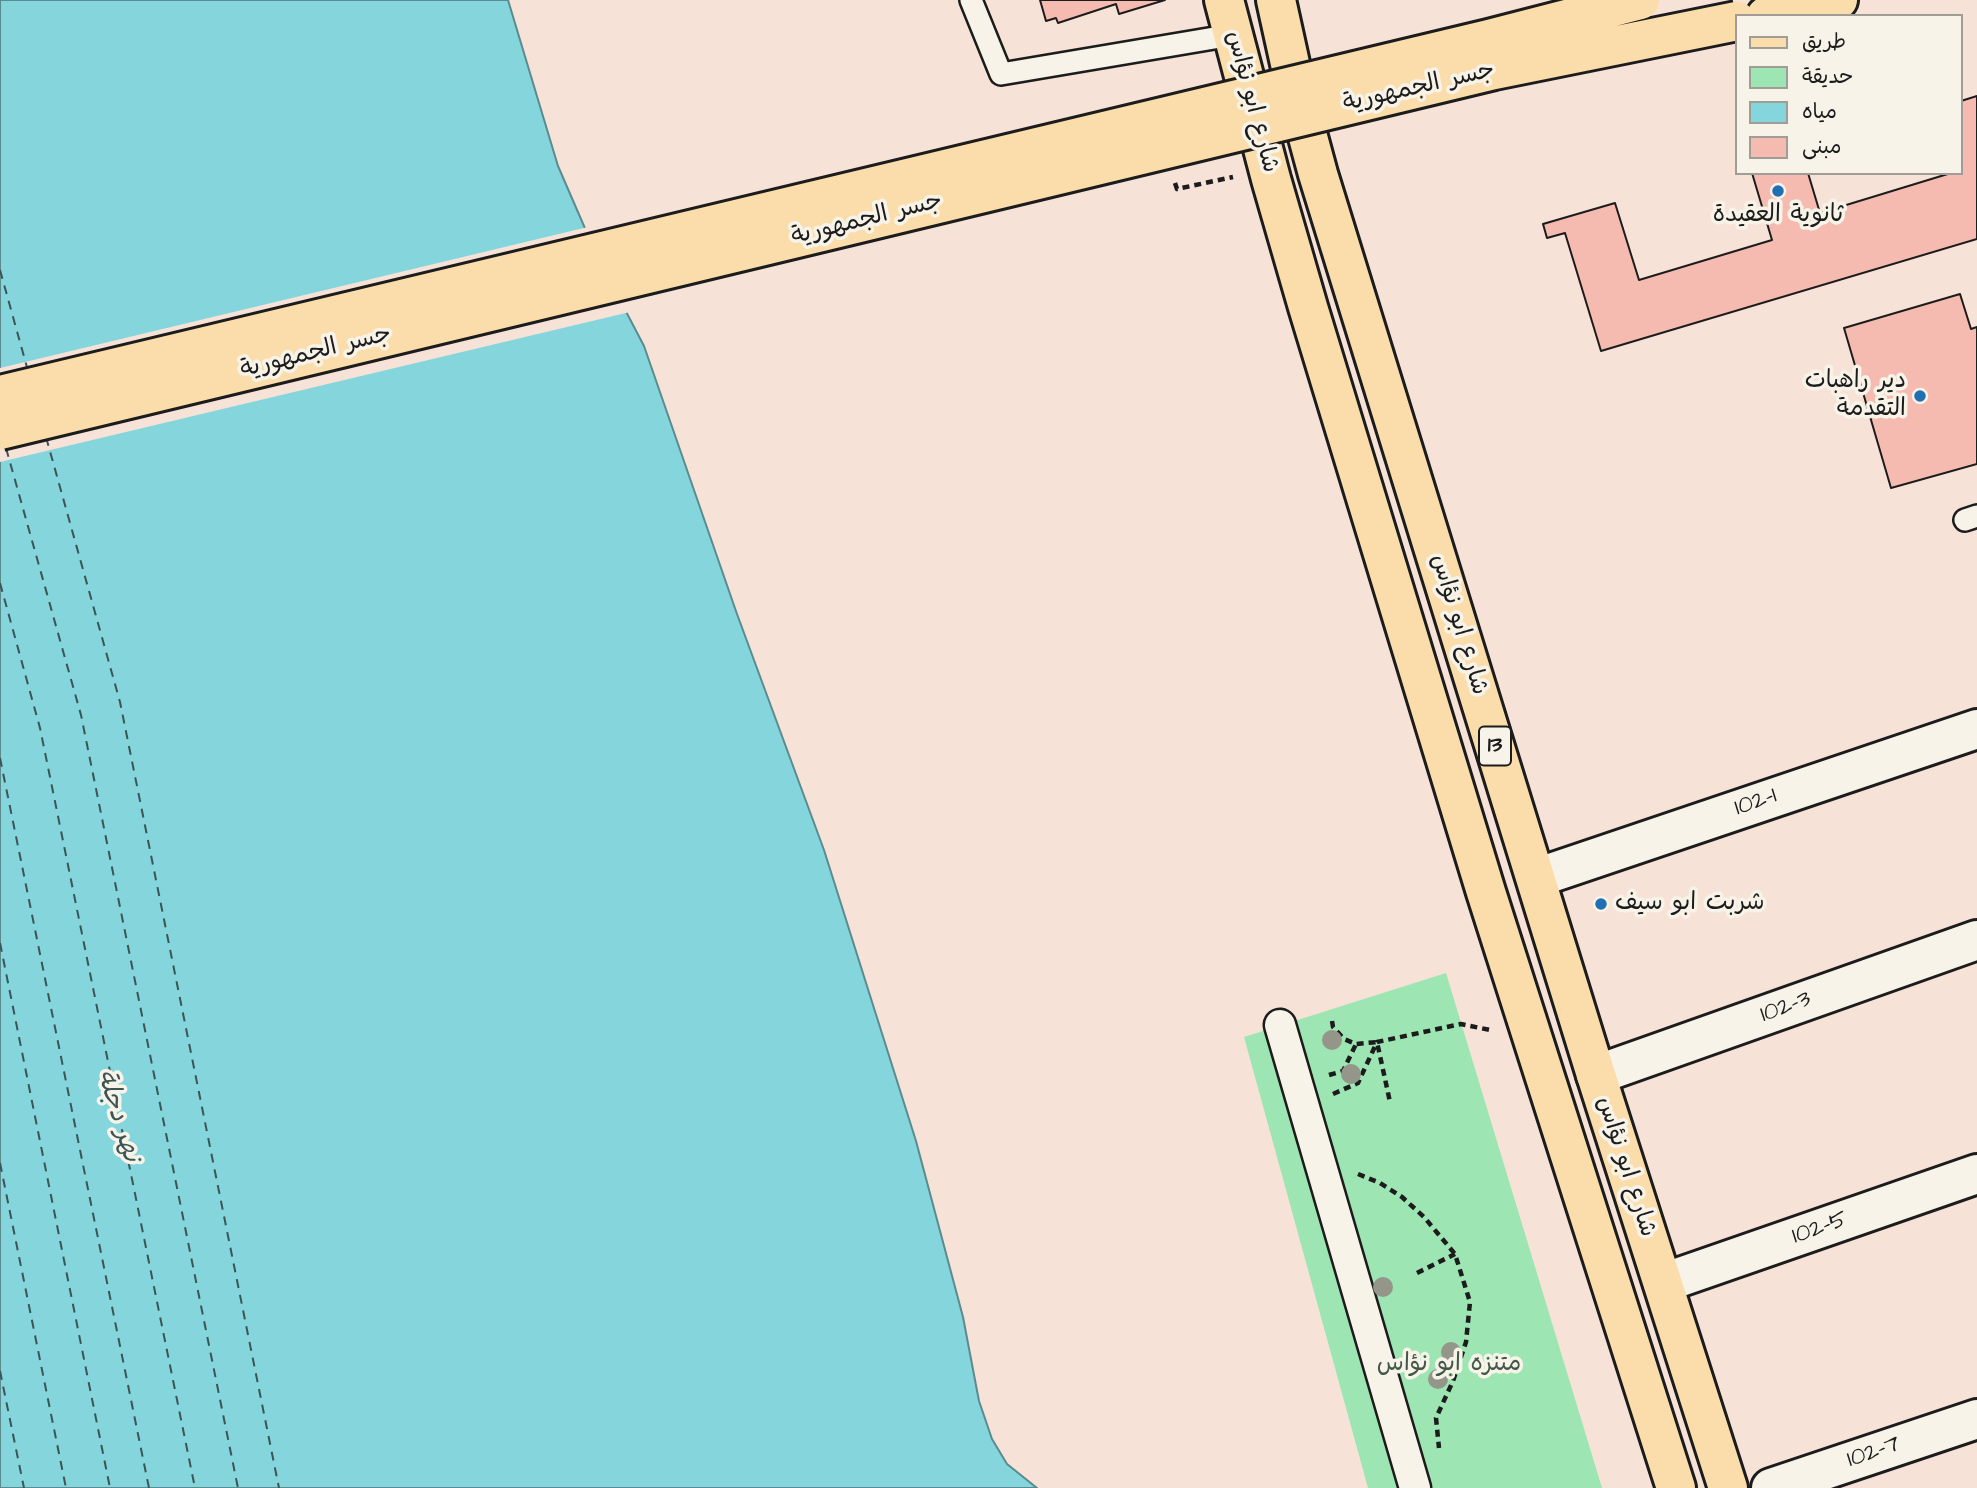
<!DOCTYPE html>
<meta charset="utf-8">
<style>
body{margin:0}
#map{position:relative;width:1977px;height:1488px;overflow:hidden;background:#f7e2d7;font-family:"Architects Daughter","Playpen Sans Arabic",sans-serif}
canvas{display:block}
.legend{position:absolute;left:1735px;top:14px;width:228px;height:161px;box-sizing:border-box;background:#f7f3e8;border:2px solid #9f9d96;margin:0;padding:9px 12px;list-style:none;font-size:21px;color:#1c1c1c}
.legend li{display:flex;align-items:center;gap:14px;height:35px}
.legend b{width:35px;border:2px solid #9f9d96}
</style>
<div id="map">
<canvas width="1977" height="1488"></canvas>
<ul class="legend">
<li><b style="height:9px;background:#faddab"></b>طريق</li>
<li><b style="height:19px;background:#9de5b3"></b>حديقة</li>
<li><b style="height:19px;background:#84d5dc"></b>مياه</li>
<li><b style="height:19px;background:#f6bbb0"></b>مبنى</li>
</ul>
</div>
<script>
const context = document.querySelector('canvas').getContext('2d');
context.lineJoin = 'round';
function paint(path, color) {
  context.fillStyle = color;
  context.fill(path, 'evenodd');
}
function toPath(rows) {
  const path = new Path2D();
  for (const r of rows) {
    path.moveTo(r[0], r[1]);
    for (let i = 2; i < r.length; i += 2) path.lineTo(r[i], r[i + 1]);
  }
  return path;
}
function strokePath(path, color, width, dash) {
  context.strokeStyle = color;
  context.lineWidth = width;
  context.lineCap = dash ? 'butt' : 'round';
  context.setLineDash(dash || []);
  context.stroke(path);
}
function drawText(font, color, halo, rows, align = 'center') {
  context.font = font + ' "Architects Daughter","Playpen Sans Arabic",sans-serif';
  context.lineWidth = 7;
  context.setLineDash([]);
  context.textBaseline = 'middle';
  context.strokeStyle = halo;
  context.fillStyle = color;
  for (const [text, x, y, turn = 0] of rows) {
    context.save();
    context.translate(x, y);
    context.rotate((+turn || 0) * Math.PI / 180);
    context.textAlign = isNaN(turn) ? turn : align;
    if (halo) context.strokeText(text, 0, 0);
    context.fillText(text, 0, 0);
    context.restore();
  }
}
paint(toPath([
 [1446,973,1602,1488,1368,1488,1244,1037]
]), '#9de5b3');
const water = toPath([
 [0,0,508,0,558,166,597,256,644,346,737,614,824,850,916,1141,963,1317,979,1401,992,1439,1007,1464,1037,1488,0,1488,0,0]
]);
paint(water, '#84d5dc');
strokePath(water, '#5a8b8f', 2);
paint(toPath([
 [588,227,630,312,0,462,0,368]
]), '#f7e2d7');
strokePath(toPath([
 [0,270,28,371],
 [46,437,120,702,279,1488],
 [6,448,81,715,238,1488],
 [0,583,40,728,195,1488],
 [0,758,149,1488],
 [0,943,110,1488],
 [0,1163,66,1488],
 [0,1371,24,1488]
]), '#3b5456', 2, [9, 7]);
const building = toPath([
 [1040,0,1165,0,1119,14,1116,4,1058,23,1056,18,1046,21,1040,0],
 [1977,96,1977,239,1601,351,1565,233,1547,238,1543,224,1615,203,1639,280,1772,240,1752,173,1808,173,1820,213,1951,173,1961,173,1961,101,1977,96],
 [1960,294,1971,329,1977,327,1977,464,1891,488,1844,328,1960,294]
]);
paint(building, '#f6bbb0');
strokePath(building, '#1c1c1c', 2);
const service = toPath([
 [971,0,1001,74,1232,35],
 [1965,520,1977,516]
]);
const pedestrian = toPath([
 [1280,1025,1415,1488]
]);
const minor = toPath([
 [1536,878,1977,729],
 [1596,1075,1977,940],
 [1663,1283,1977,1174],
 [1771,1488,1977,1419]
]);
const primary = toPath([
 [1224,0,1271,179,1308,307,1486,892,1676,1488],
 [1276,0,1298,100,1318,174,1596,1075,1728,1488],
 [1766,16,1838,0]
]);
strokePath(service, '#1c1c1c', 26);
strokePath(pedestrian, '#1c1c1c', 35);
strokePath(minor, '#1c1c1c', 44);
strokePath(primary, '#1c1c1c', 44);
strokePath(toPath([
 [1175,183,1177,189,1233,177],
 [1332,1021,1333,1027,1344,1039,1356,1044,1377,1042,1390,1102],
 [1329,1075,1343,1071,1356,1044],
 [1333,1094,1358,1083,1377,1042,1461,1024,1490,1030],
 [1358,1174,1380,1183,1402,1197,1424,1217,1455,1254,1470,1302,1466,1342,1453,1381,1436,1418,1439,1448],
 [1417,1273,1455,1254]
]), '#1c1c1c', 4.5, [7, 5]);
strokePath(service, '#f7f3e8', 21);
strokePath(pedestrian, '#f7f3e8', 30);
strokePath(minor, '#f7f3e8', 38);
strokePath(primary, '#faddab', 38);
const primaryBridge = toPath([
 [0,395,1489,39,1640,0],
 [0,430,1494,70,1737,21]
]);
strokePath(primaryBridge, '#1c1c1c', 44, []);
strokePath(primaryBridge, '#faddab', 38);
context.fillStyle = '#949689';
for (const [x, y] of [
 [1332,1040],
 [1351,1074],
 [1383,1287],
 [1451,1352],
 [1438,1379]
]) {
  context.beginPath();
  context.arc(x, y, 10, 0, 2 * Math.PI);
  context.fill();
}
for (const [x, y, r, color] of [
 [1778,191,7,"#1f6fb2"],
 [1920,396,7,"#1f6fb2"],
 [1601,904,7,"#1f6fb2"]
]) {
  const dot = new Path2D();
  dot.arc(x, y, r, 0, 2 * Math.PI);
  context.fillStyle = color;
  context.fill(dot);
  strokePath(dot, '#f7f3e8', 2.5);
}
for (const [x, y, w] of [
 [1495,746,32]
]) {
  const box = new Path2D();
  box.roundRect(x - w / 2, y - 19.5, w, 39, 5);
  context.fillStyle = '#f7f3e8';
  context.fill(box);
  strokePath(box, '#1c1c1c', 2);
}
drawText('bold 23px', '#1c1c1c', null, [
 ["13",1495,746]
]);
drawText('24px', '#1c1c1c', '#f7f3e8', [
 ["جسر الجمهورية",1419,88,-13],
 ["شارع ابو نؤاس",1251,102,75],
 ["جسر الجمهورية",867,220,-14],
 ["جسر الجمهورية",316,353,-14],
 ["شارع ابو نؤاس",1458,625,73],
 ["102-1",1756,803,-19],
 ["102-3",1786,1008,-20],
 ["شارع ابو نؤاس",1625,1167,72],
 ["102-5",1820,1229,-19],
 ["102-7",1874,1453,-19]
]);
drawText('24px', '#1c1c1c', '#f7f3e8', [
 ["ثانوية العقيدة",1778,216],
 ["دير راهبات",1906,382,"right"],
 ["التقدمة",1906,410,"right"],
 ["شربت ابو سيف",1615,904,"left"]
]);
drawText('24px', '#435849', '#f7f3e8', [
 ["متنزه ابو نؤاس",1449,1365]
]);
drawText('italic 26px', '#3b5456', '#f7f3e8', [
 ["نهر دجلة",117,1116,73]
]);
</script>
